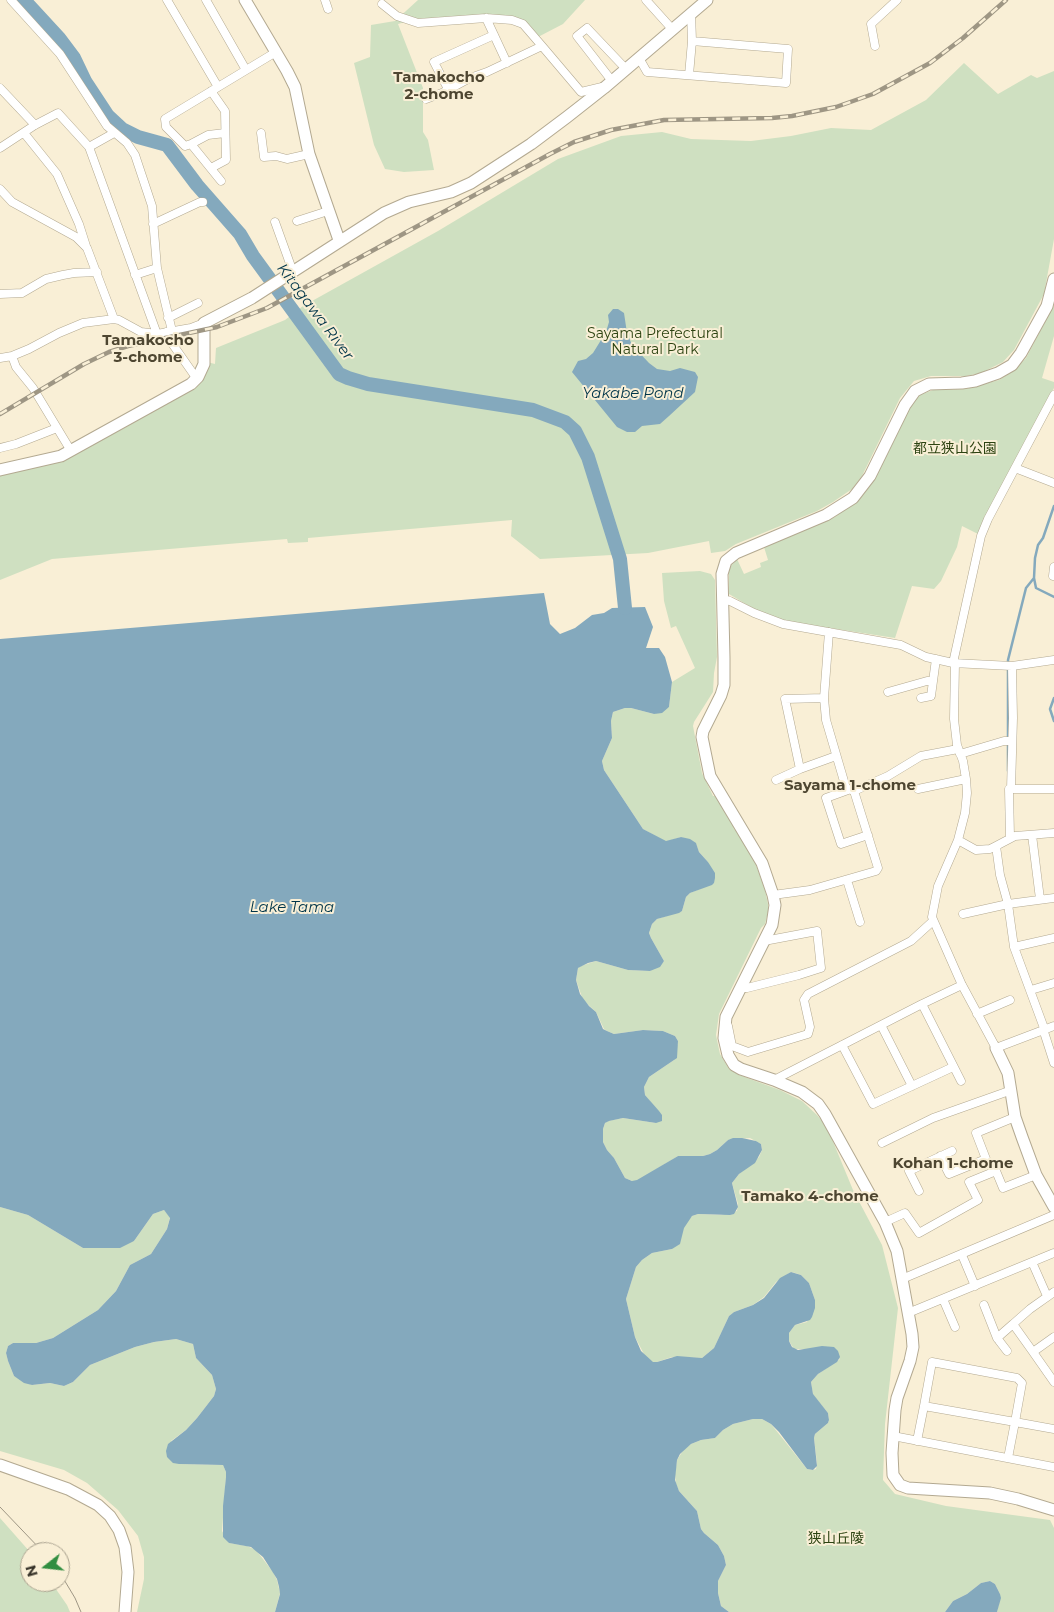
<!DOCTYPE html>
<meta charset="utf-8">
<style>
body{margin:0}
#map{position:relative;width:1054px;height:1612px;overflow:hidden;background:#f9efd6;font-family:Montserrat,sans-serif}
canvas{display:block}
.north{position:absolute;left:20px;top:1542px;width:50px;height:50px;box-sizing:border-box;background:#f9efd6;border:1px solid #aba390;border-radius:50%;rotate:254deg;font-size:14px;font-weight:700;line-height:20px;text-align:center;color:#353127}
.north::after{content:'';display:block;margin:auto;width:18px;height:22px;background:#318e40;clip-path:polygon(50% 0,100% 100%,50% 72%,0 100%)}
</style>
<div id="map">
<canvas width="1054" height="1612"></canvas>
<div class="north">N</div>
</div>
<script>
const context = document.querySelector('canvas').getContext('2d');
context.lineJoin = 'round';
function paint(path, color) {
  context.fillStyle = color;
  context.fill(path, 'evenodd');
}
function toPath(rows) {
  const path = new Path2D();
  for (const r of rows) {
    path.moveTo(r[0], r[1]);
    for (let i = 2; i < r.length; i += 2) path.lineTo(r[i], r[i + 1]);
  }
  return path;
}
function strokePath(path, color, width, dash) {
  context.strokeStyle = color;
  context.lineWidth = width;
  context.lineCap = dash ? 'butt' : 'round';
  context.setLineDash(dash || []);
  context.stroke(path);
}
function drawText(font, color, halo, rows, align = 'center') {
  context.font = font + ' Montserrat,"Noto Sans JP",sans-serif';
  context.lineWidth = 4;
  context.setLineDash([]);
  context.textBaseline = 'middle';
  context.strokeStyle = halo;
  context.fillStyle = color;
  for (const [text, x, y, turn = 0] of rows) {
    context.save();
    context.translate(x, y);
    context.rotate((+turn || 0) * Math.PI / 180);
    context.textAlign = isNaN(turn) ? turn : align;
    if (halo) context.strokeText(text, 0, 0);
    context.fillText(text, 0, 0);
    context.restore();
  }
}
paint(toPath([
 [418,0,585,0,563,24,538,37,513,17,464,16,416,19,398,24,423,88,423,132,428,140,434,170,404,172,385,169,374,145,354,63,370,57,371,25,395,21],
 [964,63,998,94,1031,75,1037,78,1054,71,1054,239,1044,294,1014,350,1003,362,981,373,966,376,931,376,914,381,900,398,862,476,852,489,833,502,817,511,736,544,725,551,711,553,709,541,648,553,540,559,511,536,512,520,308,538,308,542,288,543,287,539,52,559,0,580,0,474,121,430,192,388,207,362,215,364,216,348,285,320,303,306,438,231,558,159,621,136,662,132,691,139,751,141,791,136,831,128,871,130,926,100],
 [1054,305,1054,336,1042,378,1054,382,1054,388,982,523,978,534,962,526,957,547,941,581,934,589,912,586,895,638,784,621,759,612,729,594,729,568,737,559,744,574,761,567,760,563,768,560,764,547,835,517,863,495,876,477,911,404,920,395,933,390,966,389,999,380,1015,370,1026,358],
 [700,571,711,574,715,580,717,657,714,673,713,692,694,722,693,726,702,773,713,796,715,796,732,822,734,829,737,831,754,859,765,890,768,904,768,912,765,924,761,928,719,1014,716,1035,720,1054,729,1069,739,1075,780,1090,802,1101,817,1115,827,1127,853,1190,882,1245,898,1308,885,1424,883,1480,895,1494,946,1506,1050,1520,1054,1528,1054,1612,997,1612,1000,1598,1000,1594,995,1584,990,1581,981,1583,967,1594,953,1601,945,1612,729,1612,721,1606,718,1593,718,1581,726,1565,724,1556,718,1545,704,1533,701,1529,697,1511,679,1491,676,1484,675,1474,677,1460,684,1449,691,1444,701,1440,715,1438,723,1430,733,1424,753,1419,762,1419,771,1424,807,1469,813,1470,816,1469,817,1463,814,1438,815,1434,828,1423,829,1420,828,1413,813,1395,811,1382,818,1374,840,1359,806,1349,794,1349,789,1341,789,1333,795,1325,807,1322,815,1300,809,1283,801,1275,795,1273,791,1272,776,1282,764,1297,753,1305,734,1312,729,1316,714,1348,702,1358,672,1357,657,1362,652,1362,645,1356,635,1337,626,1299,636,1267,642,1260,652,1253,672,1249,687,1221,692,1216,698,1214,721,1215,737,1211,738,1204,732,1183,739,1174,759,1157,762,1150,761,1144,750,1138,728,1140,717,1150,710,1154,703,1156,678,1156,637,1181,632,1181,625,1178,614,1158,607,1150,603,1142,603,1129,605,1123,608,1121,623,1118,656,1123,650,1101,645,1095,644,1087,649,1077,674,1060,678,1041,675,1036,663,1031,643,1030,614,1034,607,1031,604,1029,596,1012,583,1000,576,980,578,968,581,966,596,961,628,970,650,971,664,961,651,938,649,933,652,924,657,919,682,911,686,897,690,893,714,883,708,862,699,852,696,844,681,837,666,842,643,829,604,770,602,761,612,738,611,721,613,712,625,708,631,708,654,714,669,707,672,682,695,668,676,626,671,628,664,601,662,573],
 [0,1207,28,1215,83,1248,134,1241,153,1214,164,1210,170,1217,167,1229,151,1254,130,1265,116,1291,98,1310,53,1338,36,1343,13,1343,8,1346,6,1353,8,1361,14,1376,32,1385,50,1383,64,1386,73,1382,90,1365,135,1347,154,1342,176,1339,193,1344,196,1358,212,1375,216,1389,214,1396,197,1418,186,1430,171,1441,179,1464,223,1465,226,1472,226,1477,222,1531,229,1543,247,1546,256,1550,273,1572,277,1580,280,1593,275,1612,137,1612,144,1579,144,1557,138,1536,118,1510,87,1483,64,1470,0,1451],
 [0,1518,30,1552,30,1582,51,1582,67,1605,70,1612,0,1612]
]), '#cfe0c1');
paint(toPath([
 [613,309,618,309,624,313,627,333,632,345,649,363,657,369,670,371,680,368,695,372,698,377,695,392,669,416,660,424,642,426,635,432,627,432,617,427,572,372,578,361,586,359,593,353,606,332,609,322,608,315],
 [544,593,550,624,560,634,575,628,592,615,604,613,612,608,645,607,653,627,646,648,659,648,665,657,672,682,669,707,662,713,654,714,631,708,625,708,613,712,611,721,612,738,602,761,604,770,643,829,666,841,681,837,690,839,696,843,699,852,708,862,715,873,715,878,714,883,712,885,690,893,686,897,682,911,679,913,657,919,652,924,649,933,651,938,664,961,660,967,650,971,628,970,596,961,588,963,578,968,576,980,580,994,589,1006,596,1012,603,1029,607,1031,614,1034,643,1030,663,1031,675,1036,678,1041,677,1058,649,1077,644,1087,645,1095,659,1111,662,1115,662,1121,656,1123,623,1118,609,1121,605,1123,603,1129,603,1142,607,1150,614,1158,625,1178,632,1181,637,1180,678,1156,703,1156,710,1154,717,1150,728,1140,733,1138,742,1138,756,1141,761,1144,762,1150,755,1163,739,1174,732,1183,738,1207,734,1214,730,1215,698,1214,692,1216,684,1228,680,1244,672,1249,652,1253,642,1260,636,1267,626,1299,635,1337,641,1351,653,1362,657,1362,677,1356,702,1358,714,1348,729,1316,734,1312,753,1305,764,1298,780,1278,791,1272,801,1275,809,1283,815,1300,815,1308,812,1317,810,1320,795,1325,789,1333,789,1341,792,1347,798,1350,822,1346,834,1347,838,1351,840,1357,837,1362,818,1374,811,1382,813,1394,828,1413,829,1420,828,1423,815,1434,814,1438,817,1466,813,1470,807,1469,779,1432,771,1424,762,1419,753,1419,733,1424,723,1430,715,1438,701,1440,691,1444,680,1454,677,1460,675,1480,679,1491,697,1511,701,1529,704,1533,718,1545,724,1556,726,1565,718,1581,718,1593,721,1606,729,1612,275,1612,280,1594,279,1587,277,1579,263,1557,251,1547,229,1543,223,1537,223,1506,226,1477,226,1472,223,1465,179,1464,173,1463,167,1457,166,1451,168,1444,186,1430,197,1418,214,1396,216,1389,212,1375,196,1358,193,1344,176,1339,154,1342,135,1347,90,1365,73,1382,64,1386,50,1383,32,1385,24,1383,14,1376,8,1361,6,1353,8,1346,13,1343,36,1343,53,1338,98,1310,116,1291,130,1265,151,1254,167,1229,170,1218,164,1210,153,1214,134,1241,120,1248,83,1248,28,1215,0,1207,0,639],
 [990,1581,995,1584,1000,1594,1001,1598,997,1612,945,1612,953,1601,967,1594,981,1583]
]), '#84a9bd');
strokePath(toPath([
 [1054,506,1043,538,1038,545,1035,558,1034,578,1036,588,1054,597],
 [1054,698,1050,709,1054,721],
 [1008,771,1008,660,1026,588,1034,578]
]), '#84a9bd', 2.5);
strokePath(toPath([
 [24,0,59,38,74,58,85,81,108,116,122,129,138,137,167,145,197,185,240,234,253,256,339,374,348,378,368,384,533,410,565,422,575,431,588,457,620,559,625,608]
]), '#84a9bd', 14);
const street = toPath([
 [11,0,60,54,107,126,127,143,135,155,152,206,157,268,172,331],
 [167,0,218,87],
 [206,0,246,70],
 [325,0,328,9],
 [646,0,673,30],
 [382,4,397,16,418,23,486,18,512,20,523,24,542,46],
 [486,18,507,63],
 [875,46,871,24,897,0],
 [639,58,647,72,786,83,788,49,692,41],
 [689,75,692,41,691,13],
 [612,81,577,36,587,28,626,69],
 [0,88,35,125],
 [448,89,434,62,494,35],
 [426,99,442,93,470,78,487,72,542,46,581,92,602,87],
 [24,133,57,174,79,224,86,246],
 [261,133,264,157,276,156,287,159,309,154],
 [191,144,208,135,225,133],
 [89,147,114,133],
 [0,148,35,125,58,113,89,147,157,334],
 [211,168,226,160,225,111,211,91],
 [221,181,191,144,185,146,166,127,165,119,276,52],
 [0,189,12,202,76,237,87,248,114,319],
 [297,221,328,211],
 [275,222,293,272],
 [153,224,200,202,203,202],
 [135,275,157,268],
 [0,294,22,293,46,279,63,275,74,273,97,272],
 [168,318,198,303],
 [166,332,171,342,197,379],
 [12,356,16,367,33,388,71,451],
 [0,358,12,356,29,349,59,333,83,323,114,319,119,320,141,332,157,334,191,328,204,323],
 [0,448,16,444,57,428],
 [1015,468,1054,483],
 [1054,567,1053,576,1054,576],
 [722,599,730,601,754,613,783,624,901,645,926,657,953,663,1012,666,1054,660],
 [829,632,824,698,826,720,846,788,854,791,888,776,921,756,958,749],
 [953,663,981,536,988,519,1054,395],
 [955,663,954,719,957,745,963,761,966,779,967,793,965,813,958,840,938,886,932,917,962,985,996,1048,1054,1026],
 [888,692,927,681,933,681],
 [921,698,931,696,936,659],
 [960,754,1004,741,1012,741],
 [800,769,785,699,824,698],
 [776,780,800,769,836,756],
 [918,789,966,779],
 [1011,789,1013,718,1012,666],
 [848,790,826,798,841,844,868,835],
 [1032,835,1040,899],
 [1010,837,1009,789,1054,789],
 [958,840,976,850,990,849,996,846],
 [847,880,860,922],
 [773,895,810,890,876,871,878,868,854,791],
 [963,914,1008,904,1054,898],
 [1014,947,1054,938],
 [740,988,747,988,799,975,821,968,817,931,764,941],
 [1031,990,1054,983],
 [922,1004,961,1081],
 [977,1014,1010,1000],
 [881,1025,912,1086],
 [728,1026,732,1046,748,1052,808,1034,810,1027,804,1000,808,994,911,941,933,921],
 [1044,1028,1014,947,1008,904,1000,875,996,846,1015,836,1054,833],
 [1043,1029,1054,1063],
 [842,1045,873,1104,953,1067],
 [774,1080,922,1004,962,985],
 [882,1143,933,1118,1009,1091],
 [940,1156,949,1174,986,1159,976,1133,1015,1117],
 [919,1191,909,1171,952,1151],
 [885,1222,905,1213,919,1233,978,1200,969,1182,996,1171,1003,1188,1036,1175],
 [962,1255,975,1286],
 [1032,1262,1047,1296],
 [902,1279,1054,1215],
 [943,1299,955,1327],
 [984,1305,997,1338,1013,1324],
 [908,1313,1054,1253],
 [1054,1337,1033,1352,1054,1382],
 [997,1338,1007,1351],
 [1033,1352,1013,1324,1030,1309,1054,1292],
 [893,1436,1054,1467],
 [917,1441,924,1406,932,1362,1017,1378,1022,1383,1015,1422,924,1406],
 [1008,1458,1015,1422,1054,1429]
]);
const secondary = toPath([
 [245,0,287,71,295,87,309,154,339,240],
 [1054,279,1047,306,1021,353,1012,365,998,373,975,381,962,383,929,384,915,391,905,405,870,476,853,498,826,515,736,553,726,561,722,574,724,658,724,685,721,695,703,731,702,737,710,776,762,863,773,895,775,905,772,925,726,1017,724,1038,728,1055,734,1065,741,1069,774,1080,802,1092,818,1104,825,1114,885,1222,897,1251,912,1334,913,1347,910,1361,897,1398,895,1410,892,1453,893,1475,900,1485,908,1488,990,1493,1018,1499,1054,1510],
 [0,470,61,456,191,384,198,377,204,364,204,323,252,298,384,213,409,202,451,192,471,183,531,144,567,117,604,88,707,0],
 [996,1048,1008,1073,1015,1117,1022,1137,1036,1175,1054,1207],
 [0,1465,68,1489,98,1505,110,1516,119,1530,125,1547,128,1572,125,1612]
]);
strokePath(street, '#b3a991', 9);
strokePath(secondary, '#b3a991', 13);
strokePath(street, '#fff', 8);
strokePath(secondary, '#fff', 11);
strokePath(toPath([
 [0,1507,43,1552],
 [60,1573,75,1598,81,1612]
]), '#9e9684', 1);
const rail = toPath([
 [0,414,84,364,109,352,128,346,217,327,267,308,550,154,574,142,611,130,664,120,772,118,792,116,836,107,873,94,930,63,963,38,1006,0]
]);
strokePath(rail, '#9e9684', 4.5);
strokePath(rail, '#f9efd6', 2.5, [8]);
drawText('14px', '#2c4311', '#f9efd6', [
 ["Sayama Prefectural",655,334],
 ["Natural Park",655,350],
 ["都立狭山公園",955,449],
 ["狭山丘陵",836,1539]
]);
drawText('bold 15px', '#4e4631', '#f9efd6', [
 ["Tamakocho",439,78],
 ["2-chome",439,95],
 ["Tamakocho",148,341],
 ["3-chome",148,358],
 ["Sayama 1-chome",850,786],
 ["Kohan 1-chome",953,1164],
 ["Tamako 4-chome",810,1197]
]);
drawText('italic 15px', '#003549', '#f9efd6', [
 ["Kitagawa River",315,312,53],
 ["Yakabe Pond",633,394],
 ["Lake Tama",292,908]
]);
</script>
